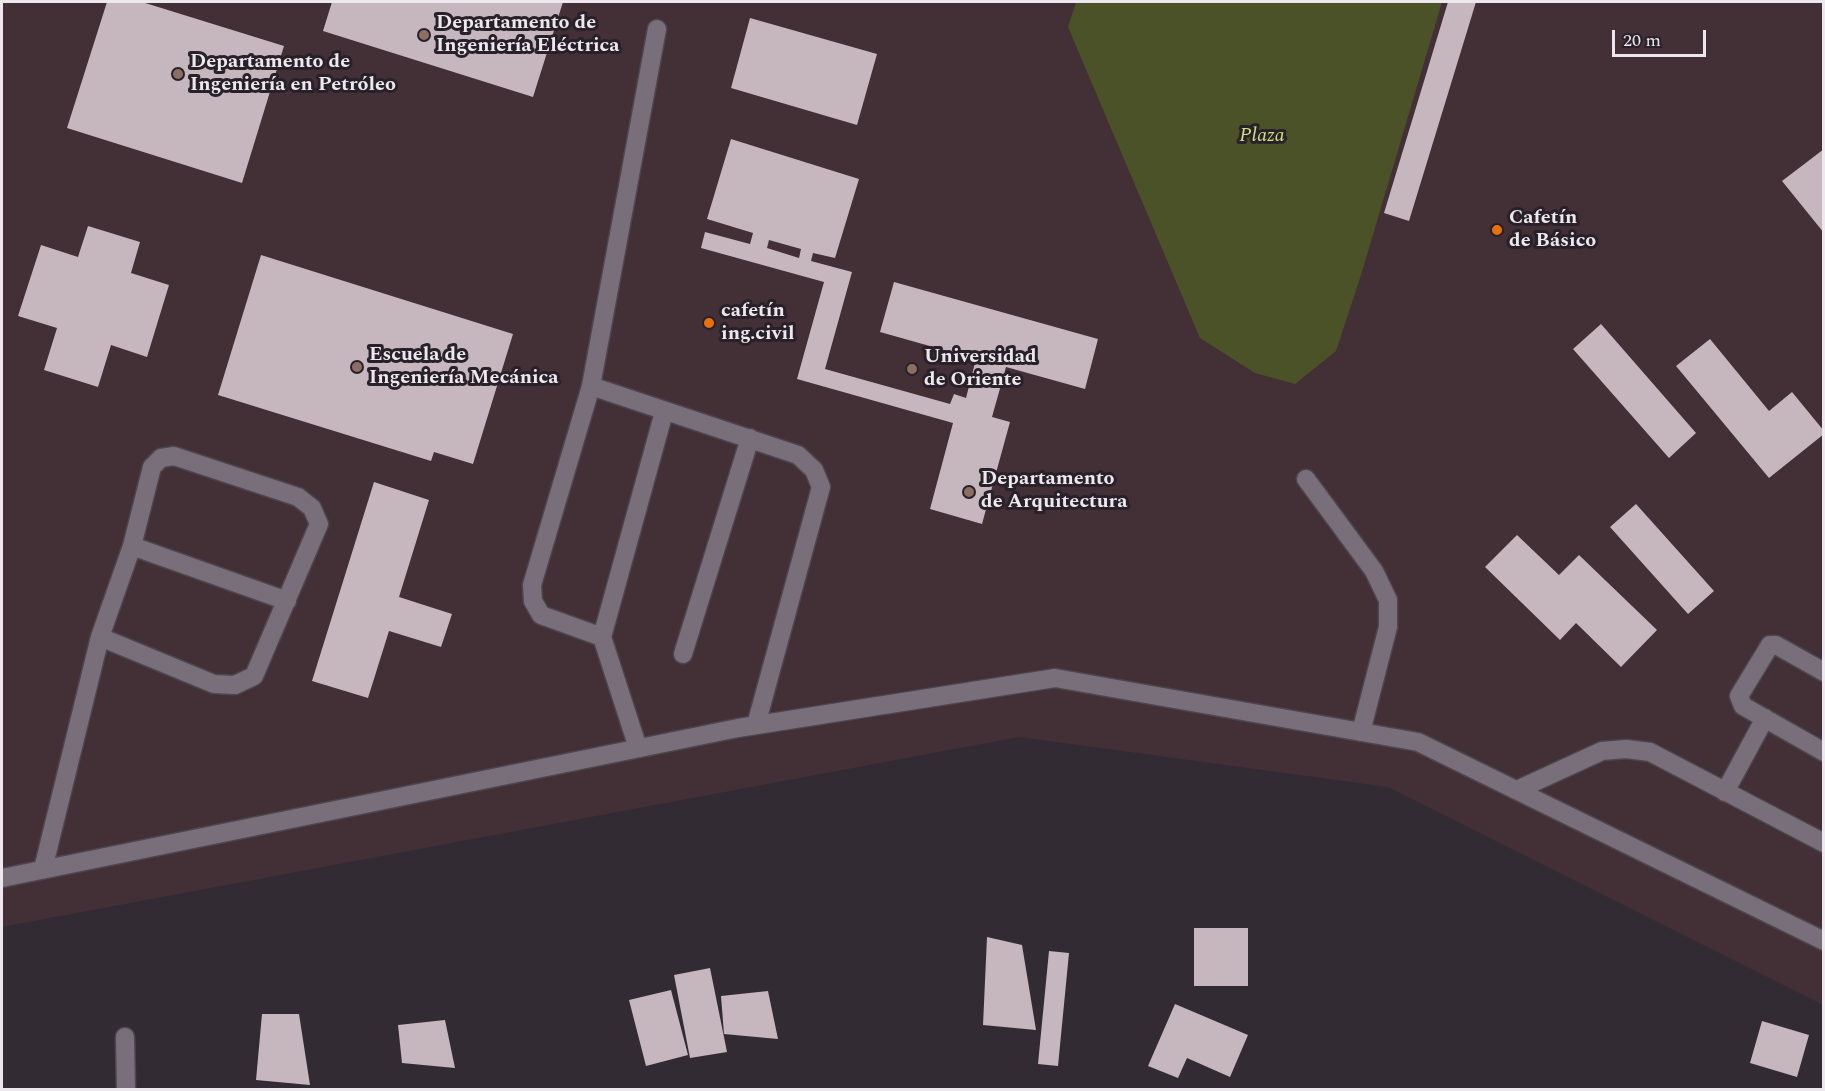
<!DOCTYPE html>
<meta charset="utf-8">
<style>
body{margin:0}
#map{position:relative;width:1825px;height:1091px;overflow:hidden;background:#332b34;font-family:Spectral,serif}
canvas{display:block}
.frame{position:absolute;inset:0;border:3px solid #ede8ee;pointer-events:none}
.scale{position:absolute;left:1612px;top:30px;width:94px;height:27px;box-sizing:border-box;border:3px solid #ede8ee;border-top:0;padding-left:8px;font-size:18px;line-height:21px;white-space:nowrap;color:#ede8ee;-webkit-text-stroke:4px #29212a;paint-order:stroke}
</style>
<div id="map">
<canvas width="1825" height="1091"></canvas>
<div class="frame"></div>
<div class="scale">20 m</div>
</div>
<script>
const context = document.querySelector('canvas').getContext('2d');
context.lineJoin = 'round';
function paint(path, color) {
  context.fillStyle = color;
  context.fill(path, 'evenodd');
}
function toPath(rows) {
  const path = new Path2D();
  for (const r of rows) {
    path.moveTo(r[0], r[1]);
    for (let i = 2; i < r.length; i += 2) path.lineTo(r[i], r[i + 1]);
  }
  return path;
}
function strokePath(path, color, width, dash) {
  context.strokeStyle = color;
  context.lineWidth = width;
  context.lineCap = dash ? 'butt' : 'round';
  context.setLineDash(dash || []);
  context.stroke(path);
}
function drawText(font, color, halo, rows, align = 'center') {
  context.font = font + ' Spectral,serif';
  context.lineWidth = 6;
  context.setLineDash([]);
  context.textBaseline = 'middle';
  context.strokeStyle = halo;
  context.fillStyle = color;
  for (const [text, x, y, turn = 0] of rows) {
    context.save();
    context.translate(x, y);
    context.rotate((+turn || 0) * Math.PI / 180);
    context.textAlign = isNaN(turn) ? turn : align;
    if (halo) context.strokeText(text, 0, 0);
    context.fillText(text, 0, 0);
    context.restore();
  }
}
paint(toPath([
 [2,2,1823,2,1823,1005,1388,787,1019,737,2,927]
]), '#432f36');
paint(toPath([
 [1076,2,1442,2,1361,275,1336,351,1295,384,1255,373,1200,338,1068,27]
]), '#4b5227');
paint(toPath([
 [107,2,142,2,284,46,242,183,67,128],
 [332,2,563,2,533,97,323,31],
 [1448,2,1476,2,1409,221,1384,213],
 [750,18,877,54,857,125,731,88],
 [731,139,859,179,835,258,813,253,811,261,852,272,825,369,950,404,954,394,966,398,976,359,880,332,894,282,1098,339,1085,389,1006,367,992,417,1010,422,982,524,930,509,953,423,797,379,824,282,701,248,705,232,750,244,753,233,707,219],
 [769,240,801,249,799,258,767,248],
 [1824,149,1824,233,1782,181],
 [88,226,140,242,131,273,169,285,147,357,111,345,98,387,44,370,57,328,18,316,41,245,78,257],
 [261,255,513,334,473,464,434,452,431,461,218,395],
 [1601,324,1696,433,1669,458,1573,349],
 [1710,339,1769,411,1792,392,1824,431,1824,434,1769,478,1676,366],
 [374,482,429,500,399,597,452,614,441,647,389,631,368,698,312,681],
 [1636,504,1714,591,1688,614,1610,527],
 [1517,535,1559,575,1579,555,1657,630,1621,667,1576,623,1560,640,1485,567],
 [1194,928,1248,928,1248,986,1194,986],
 [987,937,1022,945,1036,1030,983,1025],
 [1049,951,1069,953,1058,1066,1038,1064],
 [710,968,727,1052,690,1058,674,975],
 [671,990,688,1055,646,1066,629,1000],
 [768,991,778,1039,724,1034,721,996],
 [1175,1004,1248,1035,1230,1077,1187,1058,1178,1078,1148,1066],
 [262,1014,299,1014,310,1085,256,1080],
 [445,1020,455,1068,402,1063,398,1025],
 [1762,1021,1809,1035,1797,1077,1750,1063]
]), '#c6b6bd');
const minor = toPath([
 [657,29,591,386,798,455,814,470,821,487,756,725],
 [591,386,532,585,533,601,541,615,602,637],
 [1306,479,1374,571,1388,600,1388,627,1361,732],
 [132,546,287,601],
 [683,654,750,438],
 [1824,672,1776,645,1770,645,1739,696,1743,706,1824,752],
 [638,748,602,637,664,412],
 [1517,790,1602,751,1626,749,1650,752,1824,843],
 [1725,792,1765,718],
 [43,869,100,637,132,546,152,467,161,458,174,456,298,497,312,508,319,524,254,676,235,685,214,684,100,637],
 [2,878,738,728,1055,678,1418,742,1824,941],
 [125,1037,126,1090]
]);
strokePath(minor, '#4d464e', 21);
strokePath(minor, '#796f7a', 18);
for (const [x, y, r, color] of [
 [424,35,6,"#8d6e63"],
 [178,74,6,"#8d6e63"],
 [1497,230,6,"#e8710a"],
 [709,323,6,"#e8710a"],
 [357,367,6,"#8d6e63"],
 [912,369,6,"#8d6e63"],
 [969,492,6,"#8d6e63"]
]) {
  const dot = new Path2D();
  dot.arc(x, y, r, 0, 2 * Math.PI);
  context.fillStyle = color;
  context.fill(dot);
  strokePath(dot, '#29212a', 2);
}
drawText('bold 20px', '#ede8ee', '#29212a', [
 ["Departamento de",436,24],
 ["Ingeniería Eléctrica",436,47],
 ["Departamento de",190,63],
 ["Ingeniería en Petróleo",190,86],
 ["Cafetín",1509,219],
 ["de Básico",1509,242],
 ["cafetín",721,312],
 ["ing.civil",721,335],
 ["Escuela de",369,356],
 ["Ingeniería Mecánica",369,379],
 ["Universidad",924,358],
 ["de Oriente",924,381],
 ["Departamento",981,480],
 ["de Arquitectura",981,503]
], 'left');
drawText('italic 20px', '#d1e081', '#29212a', [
 ["Plaza",1262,137]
]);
</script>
